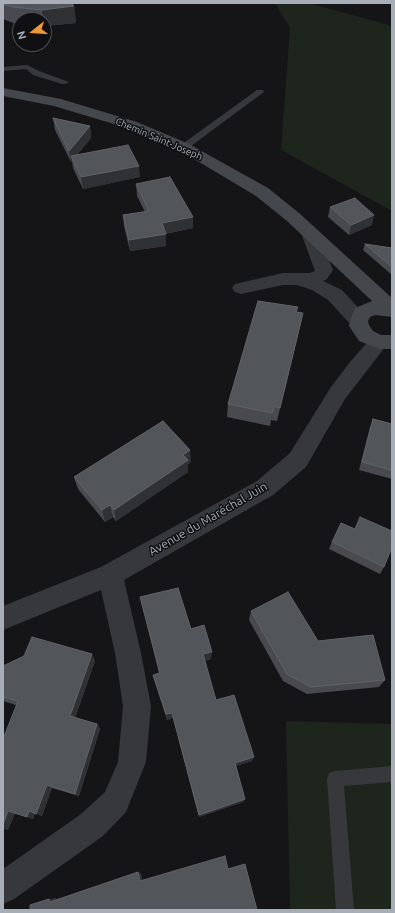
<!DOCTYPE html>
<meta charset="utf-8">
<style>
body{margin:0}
#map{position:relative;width:395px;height:913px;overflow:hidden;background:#151517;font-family:Ubuntu,sans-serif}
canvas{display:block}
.frame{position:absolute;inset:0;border:4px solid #a7aeb7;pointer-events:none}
.north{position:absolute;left:12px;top:12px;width:40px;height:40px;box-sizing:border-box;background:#101012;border:1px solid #4c4f54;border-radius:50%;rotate:253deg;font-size:11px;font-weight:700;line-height:16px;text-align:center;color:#a7aeb7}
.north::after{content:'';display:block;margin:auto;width:14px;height:18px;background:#ee9736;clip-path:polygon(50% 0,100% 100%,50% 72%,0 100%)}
</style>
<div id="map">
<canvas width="395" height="913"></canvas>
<div class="frame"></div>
<div class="north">N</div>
</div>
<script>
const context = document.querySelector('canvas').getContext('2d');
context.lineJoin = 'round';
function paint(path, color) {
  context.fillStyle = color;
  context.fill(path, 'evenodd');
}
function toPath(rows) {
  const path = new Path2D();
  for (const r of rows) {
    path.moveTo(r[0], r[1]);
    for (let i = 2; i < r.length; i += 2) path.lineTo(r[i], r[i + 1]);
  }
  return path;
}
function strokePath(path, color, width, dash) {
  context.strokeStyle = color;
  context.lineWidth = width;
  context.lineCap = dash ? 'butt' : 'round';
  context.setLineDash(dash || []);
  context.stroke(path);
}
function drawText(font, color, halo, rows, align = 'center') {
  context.font = font + ' Ubuntu,sans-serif';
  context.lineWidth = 3;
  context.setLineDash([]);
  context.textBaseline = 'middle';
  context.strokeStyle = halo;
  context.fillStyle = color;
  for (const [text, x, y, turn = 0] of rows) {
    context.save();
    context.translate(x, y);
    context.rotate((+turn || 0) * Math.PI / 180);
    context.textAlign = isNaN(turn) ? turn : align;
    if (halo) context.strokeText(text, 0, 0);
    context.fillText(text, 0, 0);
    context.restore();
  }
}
paint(toPath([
 [275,3,309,3,392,26,392,211,281,150,290,28],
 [286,721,392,724,392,910,290,910]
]), '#1d251d');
paint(toPath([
 [27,65,39,71,69,82,65,84,62,84,33,75,26,69,3,71,3,67,27,65],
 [257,90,263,90,264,92,187,149,181,149,180,147,181,145,257,90],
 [392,766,392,782,344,786,354,910,336,910,327,779,329,773,335,771,392,766]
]), '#36383c');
paint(toPath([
 [308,225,314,226,316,230,333,270,327,279,323,281,342,290,366,316,368,321,366,326,359,328,352,326,328,300,312,290,297,285,283,285,241,294,235,292,232,288,235,284,283,273,309,273,315,271,300,230,302,226,308,225],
 [379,335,386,337,389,342,345,399,306,467,273,495,124,580,141,653,151,706,146,762,126,812,103,836,14,899,3,904,3,869,81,814,105,792,118,762,123,706,115,653,101,590,3,630,3,606,101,567,257,481,290,453,331,387,350,362,372,337,379,335]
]), '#36383c');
paint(toPath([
 [3,88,61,99,137,122,189,144,268,188,299,213,392,298,392,317,375,315,370,317,368,321,369,325,373,331,381,335,392,335,392,349,379,349,359,341,349,326,350,321,355,308,372,301,287,221,256,196,179,150,127,128,54,106,3,96,3,88]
]), '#44474c');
paint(toPath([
 [3,3,74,6,76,23,45,26,44,26,44,20,20,20,20,24,16,24,3,19],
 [53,118,90,126,91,138,77,155,140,177,83,189,73,168,72,161,71,162,55,130],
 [136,184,193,228,165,234,166,246,130,251,124,226,123,215,145,212,137,196],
 [330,207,372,225,349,235,328,217],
 [365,244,392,248,392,275,363,250],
 [297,312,303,313,300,327,277,421,271,420,270,426,227,417,228,404],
 [373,419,392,424,392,479,359,470,370,427],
 [191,462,188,464,188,472,116,521,113,517,105,522,78,489,74,477],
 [332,542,384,567,380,574,329,549],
 [140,597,191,629,211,659,205,661,216,700,252,761,236,766,245,799,243,802,199,817,173,718,167,720,155,682,153,675,159,673],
 [251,611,318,641,385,680,379,687,307,694,283,681,249,620],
 [95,661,75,718,97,724,100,729,79,796,52,788,42,816,35,813,33,819,15,813,8,830,16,705,3,701,3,666]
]), '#484a4f');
paint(toPath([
 [74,6,76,23,45,26,44,20,43,20,42,10],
 [90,126,91,138,73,160,71,156,72,161,71,162,69,151],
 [139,166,140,177,83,189,81,177],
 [374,215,372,225,349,235,351,225],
 [193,217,193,228,163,234,162,223],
 [166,234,166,246,130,251,129,240],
 [303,313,300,327,277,421,280,408],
 [190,450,191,462,188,464,188,472,116,521,114,510,183,455],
 [110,505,113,517,105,522,102,510],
 [212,652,211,659,203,662,203,654],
 [92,654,95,661,74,721,70,716],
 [172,713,173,718,167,720,166,714],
 [97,724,100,729,79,796,75,794],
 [254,757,252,761,233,767,235,763],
 [47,785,52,788,42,816,36,814],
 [245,799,243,802,199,817,199,815],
 [8,811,15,813,8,830,3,829,3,825],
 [29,811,35,813,33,819,27,817],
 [138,872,141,873,143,881,140,881],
 [56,898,57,900,50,902,49,899]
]), '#2f3134');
const building = toPath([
 [3,3,71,3,74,6,42,10,13,7,3,4,3,3],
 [53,118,90,126,69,151,53,118],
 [128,145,139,166,81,177,71,156,128,145],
 [170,177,193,217,162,223,166,234,129,240,123,215,149,211,136,184,170,177],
 [355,198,374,215,351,225,330,207,355,198],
 [365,244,392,248,392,267,365,244],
 [258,301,298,307,296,312,303,313,280,408,274,406,272,413,228,404,258,301],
 [373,419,392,424,392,470,362,462,373,419],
 [163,421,190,450,183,455,188,460,114,510,110,505,102,510,74,477,163,421],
 [360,517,392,531,392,547,384,567,332,542,341,523,355,529,360,517],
 [178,588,191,629,204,625,212,652,203,654,216,700,234,695,254,757,235,763,245,799,199,815,172,713,166,714,153,675,160,673,140,597,178,588],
 [288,592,318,641,373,635,385,680,311,687,287,674,251,611,288,592],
 [32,637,92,654,70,716,97,724,75,794,47,785,36,814,29,811,27,817,8,811,3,825,3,739,18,701,3,697,3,666,24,656,32,637],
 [225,856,228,869,245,864,257,910,30,910,30,905,49,899,50,902,138,872,140,881,225,856]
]);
paint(building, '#52555a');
strokePath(building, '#606369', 1);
drawText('10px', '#a7aeb7', '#101012', [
 ["Chemin Saint-Joseph",159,139,23]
]);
drawText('12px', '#a7aeb7', '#101012', [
 ["Avenue du Maréchal Juin",208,519,-30]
]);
</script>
